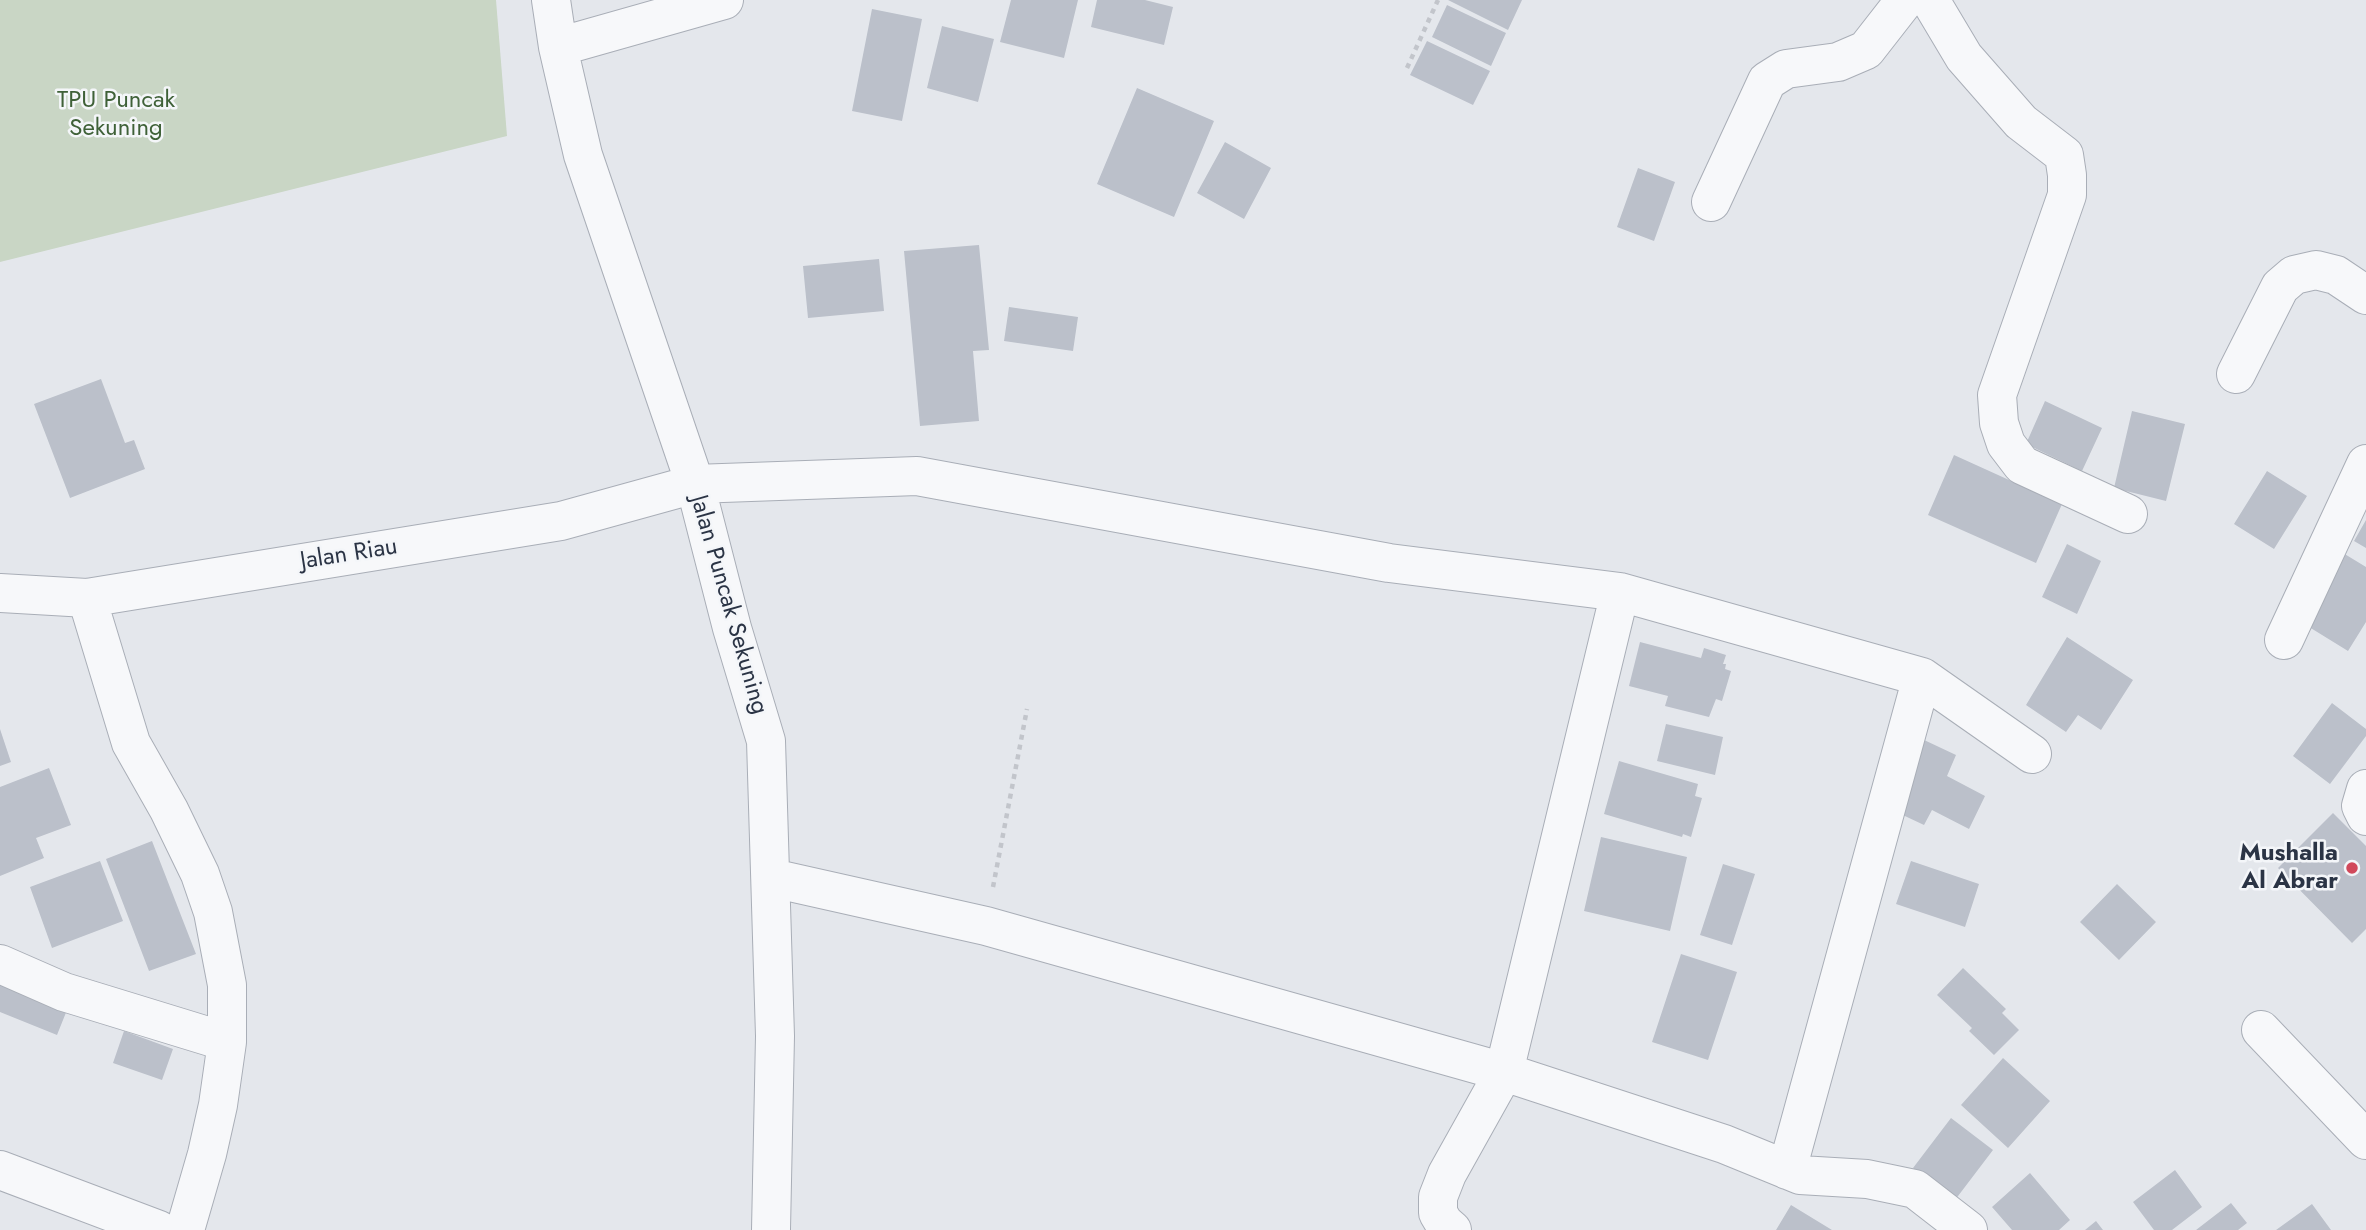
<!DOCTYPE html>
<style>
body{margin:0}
canvas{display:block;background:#e4e7ec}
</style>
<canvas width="2366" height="1230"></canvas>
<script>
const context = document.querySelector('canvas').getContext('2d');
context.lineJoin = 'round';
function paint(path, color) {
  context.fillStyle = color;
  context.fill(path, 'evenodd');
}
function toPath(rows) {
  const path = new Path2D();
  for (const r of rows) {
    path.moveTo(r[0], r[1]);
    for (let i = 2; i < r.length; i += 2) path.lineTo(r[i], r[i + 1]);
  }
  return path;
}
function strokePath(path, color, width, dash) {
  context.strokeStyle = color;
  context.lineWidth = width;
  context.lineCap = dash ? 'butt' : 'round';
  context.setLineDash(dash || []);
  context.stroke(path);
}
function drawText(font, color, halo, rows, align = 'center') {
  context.font = font + ' Jost,sans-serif';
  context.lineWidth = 5;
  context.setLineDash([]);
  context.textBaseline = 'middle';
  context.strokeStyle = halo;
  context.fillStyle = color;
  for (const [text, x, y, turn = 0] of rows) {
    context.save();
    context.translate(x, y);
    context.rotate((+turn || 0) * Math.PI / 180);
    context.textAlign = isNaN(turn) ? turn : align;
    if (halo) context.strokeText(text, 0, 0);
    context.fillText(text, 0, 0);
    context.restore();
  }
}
paint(toPath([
 [0,0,496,0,507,136,0,262]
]), '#c9d6c5');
paint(toPath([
 [1011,0,1078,0,1064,58,1000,42],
 [1097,0,1145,0,1173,7,1164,45,1091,27],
 [1448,0,1522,0,1508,30],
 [1447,5,1506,33,1491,66,1432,37],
 [872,9,922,19,902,121,852,111],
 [942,26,994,39,978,102,927,88],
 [1427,41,1490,71,1473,105,1410,75],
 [1137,88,1214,121,1174,217,1097,184],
 [1225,142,1271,168,1244,219,1197,193],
 [1638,168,1675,182,1654,241,1617,227],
 [979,245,989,350,973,351,979,421,920,426,904,251],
 [879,259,884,311,808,318,803,266],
 [1009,307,1078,317,1073,351,1004,341],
 [101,379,125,443,134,440,145,469,70,498,34,404],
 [2045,401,2102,428,2082,471,2026,444],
 [2132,411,2185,424,2166,501,2114,488],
 [1954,455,2062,504,2036,563,1928,515],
 [2267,471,2307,496,2274,549,2234,524],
 [2366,520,2366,548,2354,541],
 [2067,544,2101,561,2077,614,2042,597],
 [2343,553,2366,567,2366,622,2348,651,2301,622],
 [2067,637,2133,680,2101,730,2078,715,2066,732,2026,705],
 [1640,642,1701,658,1704,648,1726,655,1723,664,1726,664,1725,669,1731,671,1722,701,1716,699,1709,717,1665,706,1668,696,1629,686],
 [2332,703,2366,729,2366,736,2330,784,2293,756],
 [1666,724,1723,737,1715,775,1657,761],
 [0,729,11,762,0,766],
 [1922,739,1956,755,1947,776,1985,796,1969,829,1932,810,1924,825,1890,809],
 [1619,761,1698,784,1695,796,1702,798,1691,837,1683,834,1682,837,1604,814],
 [49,768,71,825,36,838,44,858,0,876,0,787],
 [2333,813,2366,846,2366,929,2352,943,2278,868],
 [1601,837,1687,857,1670,931,1584,911],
 [152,841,196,954,149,971,106,859],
 [100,861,123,921,52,948,30,887],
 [1911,861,1979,884,1965,927,1896,904],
 [1723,864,1755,874,1732,945,1700,935],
 [2117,884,2156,922,2119,960,2080,922],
 [1681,954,1737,972,1708,1060,1652,1042],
 [1963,968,2006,1009,2002,1013,2019,1030,1994,1055,1969,1031,1972,1028,1937,995],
 [0,982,67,1010,57,1035,0,1012],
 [124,1031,173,1049,162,1080,113,1063],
 [2003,1058,2050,1101,2008,1148,1961,1105],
 [1951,1118,1993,1150,1955,1200,1913,1168],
 [2175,1170,2202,1207,2172,1230,2154,1230,2133,1202],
 [2030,1173,2070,1220,2059,1230,2012,1230,1992,1207],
 [2231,1203,2247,1223,2238,1230,2196,1230],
 [2312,1204,2331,1230,2276,1230],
 [1791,1205,1832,1230,1776,1230],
 [2096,1221,2103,1230,2085,1230]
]), '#bbc0ca');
const minor = toPath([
 [551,0,558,47,583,155,695,484,732,628,766,741,775,1036,771,1230],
 [1930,0,1964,57,2021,122,2064,155,2067,175,2067,195,1997,395,1999,423,2006,444,2022,465,2128,514],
 [558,47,724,0],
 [1711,202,1767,81,1786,69,1838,62,1866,50,1905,0],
 [2236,374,2280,287,2294,275,2316,270,2336,275,2366,295],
 [0,593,87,598,561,521,695,484,917,476,1389,563,1620,592,1922,677,1787,1170],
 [87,598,131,743,169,810,200,874,213,912,227,985,227,1042,218,1105,207,1154,185,1230],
 [2284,640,2366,464],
 [1922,677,2032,754],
 [2366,789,2361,806,2366,816],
 [772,878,986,926,1504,1072,1724,1144,1800,1175,1867,1179,1915,1189,1968,1230],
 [0,964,64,992,227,1042],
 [2261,1030,2366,1140],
 [0,1170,159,1230],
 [1452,1230,1444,1223,1438,1213,1438,1197,1447,1174,1504,1072,1620,592]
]);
strokePath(minor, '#a9aeb7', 40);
strokePath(toPath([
 [1407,68,1438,0],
 [993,887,1027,709]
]), '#c2c5cb', 4.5, [5, 5]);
strokePath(minor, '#f7f8fa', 38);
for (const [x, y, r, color] of [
 [2352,868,7,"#d1495b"]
]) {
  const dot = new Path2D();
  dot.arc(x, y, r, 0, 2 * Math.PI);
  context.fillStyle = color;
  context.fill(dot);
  strokePath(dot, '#f4f6f9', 2.5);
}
drawText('24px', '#3f6138', '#f4f6f9', [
 ["TPU Puncak",116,101],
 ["Sekuning",116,129]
]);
drawText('24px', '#2b3445', '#f4f6f9', [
 ["Jalan Riau",349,555,-9],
 ["Jalan Puncak Sekuning",728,605,74]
]);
drawText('bold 24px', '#2b3445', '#f4f6f9', [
 ["Mushalla",2338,854],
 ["Al Abrar",2338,882]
], 'right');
</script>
